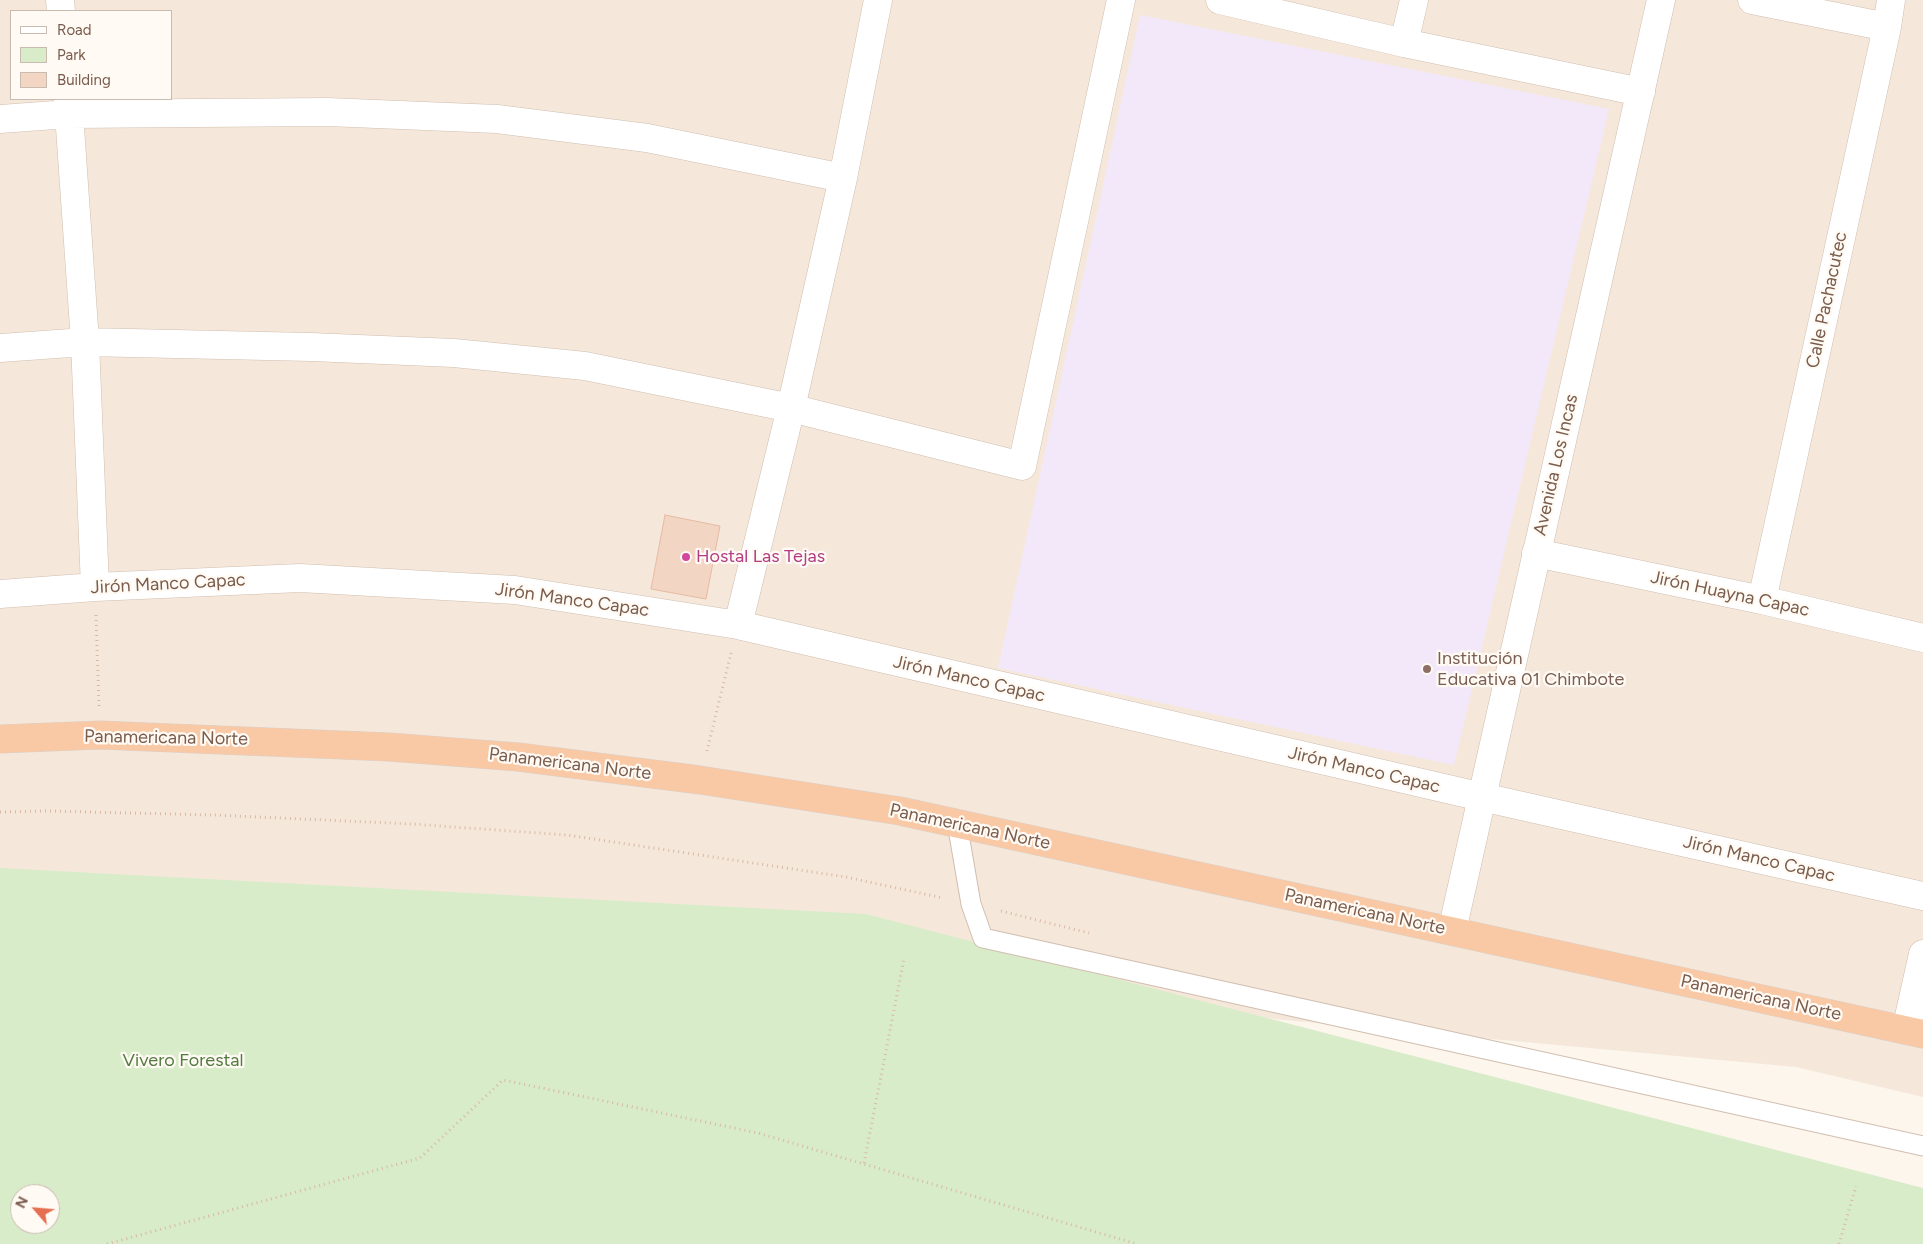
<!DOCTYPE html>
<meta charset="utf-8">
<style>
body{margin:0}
#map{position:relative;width:1923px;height:1244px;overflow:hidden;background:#fdf6ec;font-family:Figtree,sans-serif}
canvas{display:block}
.legend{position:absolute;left:10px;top:10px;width:162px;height:90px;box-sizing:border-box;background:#fffaf3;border:1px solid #cabbb1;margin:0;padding:6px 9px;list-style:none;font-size:15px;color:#7a5c4d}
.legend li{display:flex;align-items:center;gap:10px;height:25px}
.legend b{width:25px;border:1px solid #cabbb1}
.north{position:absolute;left:10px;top:1184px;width:50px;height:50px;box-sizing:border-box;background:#fffaf3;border:1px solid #cabbb1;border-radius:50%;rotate:297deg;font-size:14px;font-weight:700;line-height:20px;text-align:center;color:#7a5c4d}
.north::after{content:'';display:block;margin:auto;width:18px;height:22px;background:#e76f51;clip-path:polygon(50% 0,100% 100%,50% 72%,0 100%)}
</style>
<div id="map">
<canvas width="1923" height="1244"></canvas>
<ul class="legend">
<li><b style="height:6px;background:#fff"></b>Road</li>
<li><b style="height:14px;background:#d8ecc9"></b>Park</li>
<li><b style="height:14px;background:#f3d5c3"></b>Building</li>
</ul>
<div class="north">N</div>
</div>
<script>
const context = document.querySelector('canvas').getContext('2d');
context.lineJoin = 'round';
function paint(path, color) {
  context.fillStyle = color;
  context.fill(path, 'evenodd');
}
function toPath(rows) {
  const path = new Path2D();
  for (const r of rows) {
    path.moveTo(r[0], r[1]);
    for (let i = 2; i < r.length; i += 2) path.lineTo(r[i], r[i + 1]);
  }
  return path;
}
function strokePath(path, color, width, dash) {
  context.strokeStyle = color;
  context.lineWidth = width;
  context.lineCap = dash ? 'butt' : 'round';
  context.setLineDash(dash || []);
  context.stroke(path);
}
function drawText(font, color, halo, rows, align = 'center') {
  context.font = font + ' Figtree,sans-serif';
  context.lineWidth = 4.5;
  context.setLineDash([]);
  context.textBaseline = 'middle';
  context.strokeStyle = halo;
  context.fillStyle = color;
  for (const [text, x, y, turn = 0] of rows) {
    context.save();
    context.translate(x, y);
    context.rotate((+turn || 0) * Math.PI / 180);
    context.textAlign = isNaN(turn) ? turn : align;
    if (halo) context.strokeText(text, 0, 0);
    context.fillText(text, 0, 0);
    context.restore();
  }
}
paint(toPath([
 [0,0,1923,0,1923,1097,1796,1067,0,902],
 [11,11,171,11,171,99,11,99]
]), '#f5e8da');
paint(toPath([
 [1140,15,1609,109,1454,765,998,668]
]), '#f3e8fa');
paint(toPath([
 [0,868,866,914,1923,1188,1923,1244,0,1244],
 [20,1194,50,1194,50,1224,20,1224]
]), '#d8ecc9');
const building = toPath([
 [665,515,720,526,706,599,651,589,665,515]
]);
paint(building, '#f3d5c3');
strokePath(building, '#e6bba3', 1);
const service = toPath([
 [957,823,971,904,983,938,1923,1146]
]);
const minor = toPath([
 [60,0,61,11],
 [1220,0,1404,43,1641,92],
 [1752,0,1887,27],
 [1404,43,1414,0],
 [68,99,85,342,95,587],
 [0,119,69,114,328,112,497,119,647,138,843,178],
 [0,348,85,342,311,347,454,353,585,366,791,408,1022,466,1121,0],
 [1536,553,1762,600,1923,638],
 [0,594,95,587,300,578,515,590,738,625,1482,797,1923,896],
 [1762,600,1887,27,1891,0],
 [738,625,791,408,843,178,878,0],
 [1906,1030,1923,954]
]);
const tertiary = toPath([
 [1452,931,1661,0]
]);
const trunk = toPath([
 [0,739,100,735,389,747,518,757,700,780,900,811,1923,1034]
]);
strokePath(service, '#d1beb0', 21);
strokePath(minor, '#d1beb0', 29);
strokePath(tertiary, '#d1beb0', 29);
strokePath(trunk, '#dad1cd', 29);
strokePath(toPath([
 [96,615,99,706],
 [707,751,731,653],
 [0,812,46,811,214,815,412,824,567,835,846,877,943,898],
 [1001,911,1089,933],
 [864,1163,904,959],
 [107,1244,420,1158,503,1080,758,1133,1137,1244],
 [1839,1244,1856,1186]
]), '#d9b8a5', 3, [1, 4]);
strokePath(service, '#fff', 19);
strokePath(minor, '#fff', 28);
strokePath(tertiary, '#fff', 28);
strokePath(trunk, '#f9c8a4', 28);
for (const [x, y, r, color] of [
 [686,557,5,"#d1479c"],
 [1427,669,5,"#8d6e63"]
]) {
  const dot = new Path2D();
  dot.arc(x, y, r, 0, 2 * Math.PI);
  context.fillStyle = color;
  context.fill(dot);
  strokePath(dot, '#fffaf3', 2);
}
drawText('18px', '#7a5c4d', '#fffaf3', [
 ["Calle Pachacutec",1827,300,-78],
 ["Avenida Los Incas",1556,465,-77],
 ["Jirón Manco Capac",168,584,-3],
 ["Jirón Huayna Capac",1730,594,12],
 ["Jirón Manco Capac",572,600,8],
 ["Jirón Manco Capac",969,679,13],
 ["Panamericana Norte",166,738,1],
 ["Panamericana Norte",570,764,7],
 ["Jirón Manco Capac",1364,770,13],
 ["Panamericana Norte",970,827,12],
 ["Jirón Manco Capac",1759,859,13],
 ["Panamericana Norte",1365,912,12],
 ["Panamericana Norte",1761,998,12]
]);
drawText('18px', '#b23c85', '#fffaf3', [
 ["Hostal Las Tejas",696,557]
], 'left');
drawText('18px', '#785e54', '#fffaf3', [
 ["Institución",1437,659],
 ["Educativa 01 Chimbote",1437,680]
], 'left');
drawText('18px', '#537a41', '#fffaf3', [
 ["Vivero Forestal",183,1061]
]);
</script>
